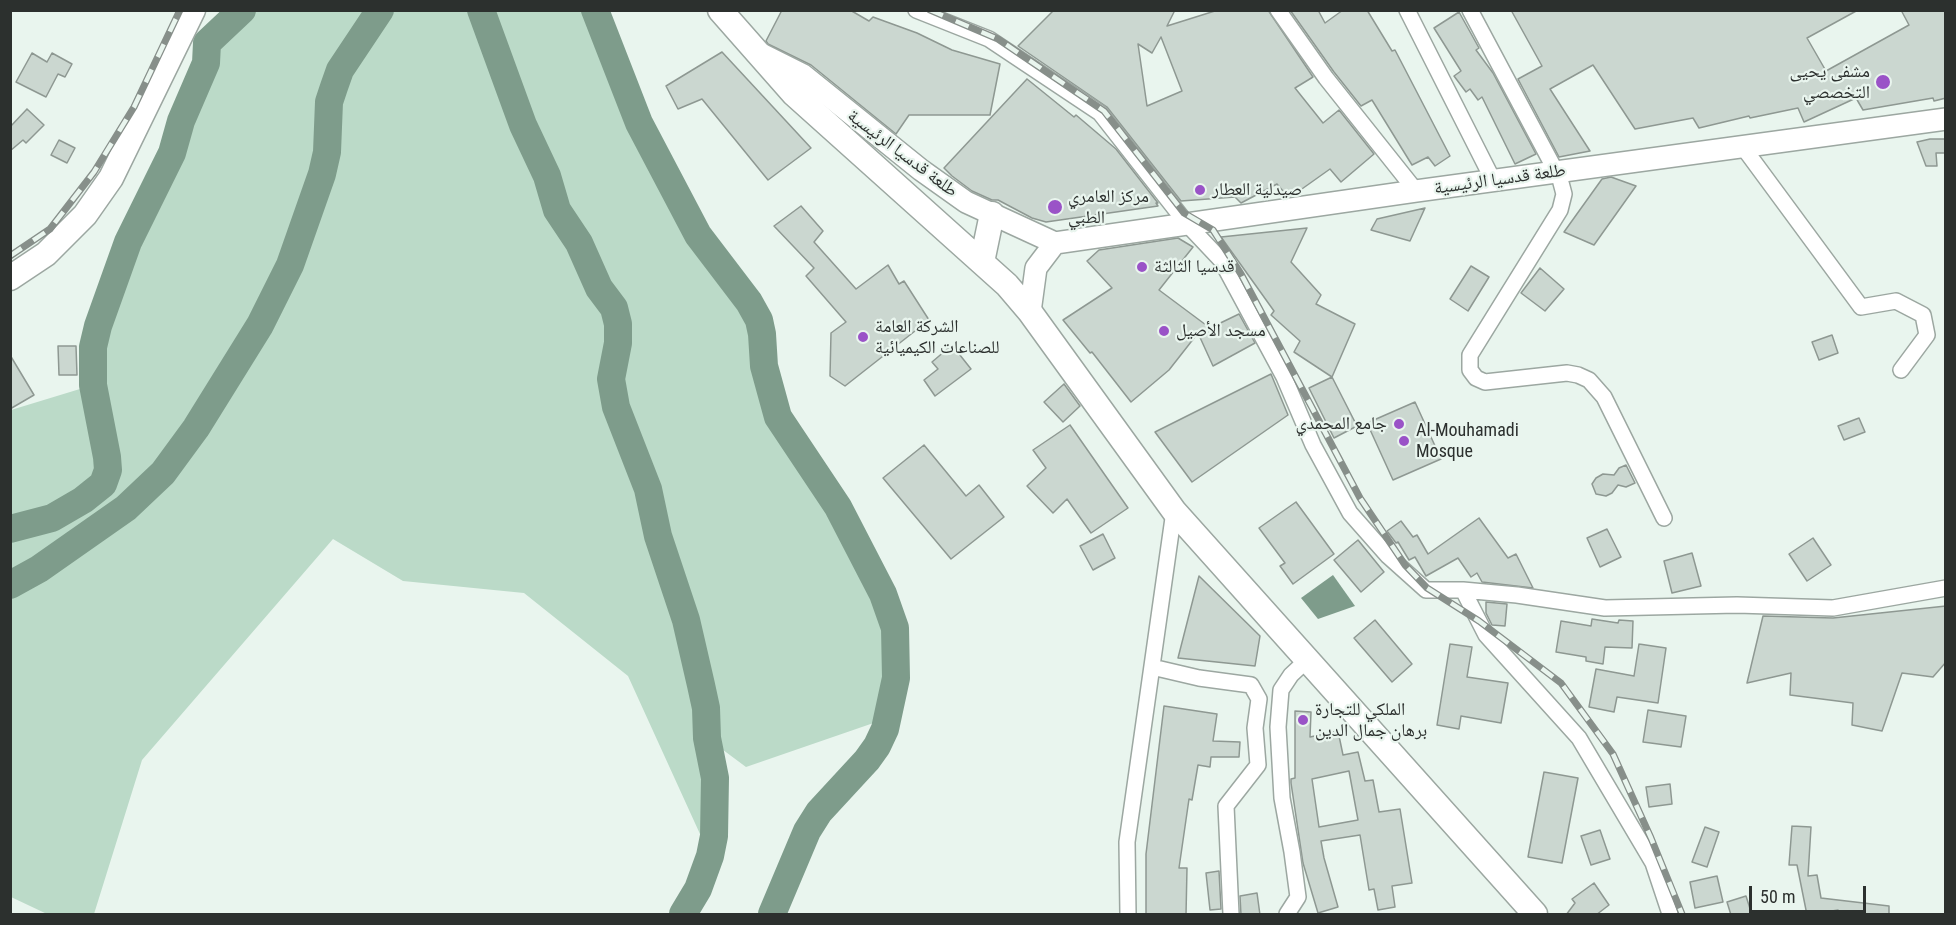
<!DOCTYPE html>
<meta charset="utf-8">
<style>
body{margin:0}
#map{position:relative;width:1956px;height:925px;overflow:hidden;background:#e9f5ee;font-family:"Roboto Condensed",sans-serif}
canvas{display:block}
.frame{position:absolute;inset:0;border:12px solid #2c302e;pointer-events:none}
.scale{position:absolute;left:1749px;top:886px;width:117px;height:27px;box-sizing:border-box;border:3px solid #2c302e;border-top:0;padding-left:8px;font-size:18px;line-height:21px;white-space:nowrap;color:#2c302e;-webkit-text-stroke:4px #e9f5ee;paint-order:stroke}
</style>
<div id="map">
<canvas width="1956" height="925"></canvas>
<div class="frame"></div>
<div class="scale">50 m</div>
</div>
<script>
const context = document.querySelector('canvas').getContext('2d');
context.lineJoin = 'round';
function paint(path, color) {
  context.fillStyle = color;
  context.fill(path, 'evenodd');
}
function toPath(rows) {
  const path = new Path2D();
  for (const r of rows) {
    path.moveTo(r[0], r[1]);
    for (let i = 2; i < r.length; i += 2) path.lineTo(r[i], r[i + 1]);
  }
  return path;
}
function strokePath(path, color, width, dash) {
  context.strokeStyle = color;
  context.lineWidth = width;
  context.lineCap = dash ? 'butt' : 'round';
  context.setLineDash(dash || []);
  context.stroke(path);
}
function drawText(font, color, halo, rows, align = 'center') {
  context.font = font + ' "Roboto Condensed","Noto Naskh Arabic",sans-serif';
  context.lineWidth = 4.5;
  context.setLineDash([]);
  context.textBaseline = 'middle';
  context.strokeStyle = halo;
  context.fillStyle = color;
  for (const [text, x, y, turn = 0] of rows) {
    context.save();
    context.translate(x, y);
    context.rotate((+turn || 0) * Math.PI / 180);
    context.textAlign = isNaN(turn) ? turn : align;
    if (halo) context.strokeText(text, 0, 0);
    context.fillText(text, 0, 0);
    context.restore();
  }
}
paint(toPath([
 [239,10,595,11,645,134,698,235,759,320,764,366,778,417,843,518,883,594,897,656,888,718,746,767,707,738,709,750,710,856,628,676,524,593,403,581,333,539,142,760,94,914,47,914,11,897,11,585,39,569,119,511,11,584,11,410,93,385,93,347,128,242,181,121,207,43],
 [307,211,279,288,254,330],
 [668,573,693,655,706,736,667,573]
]), '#bbdac8');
paint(toPath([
 [1333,575,1355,606,1318,619,1301,598]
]), '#7e9c8b');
strokePath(toPath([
 [481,10,523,125,547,176,557,210,579,243,599,288,614,308,618,324,618,343,611,379,616,407,648,489,658,536,686,620,701,685,706,708,707,738,715,778,714,836,710,856,698,889,683,914],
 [595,10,639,123,698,235,749,302,759,320,762,334,764,366,778,417,838,507,883,594,895,628,896,678,885,729,877,746,867,760,819,812,807,831,772,914],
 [10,529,52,518,83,500,103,484,108,470,107,457,93,385,93,347,98,326,128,242,172,153,181,121,206,63,207,43,242,10],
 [10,585,39,569,126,508,163,473,196,428,260,325,290,265,322,174,327,152,329,102,334,87,340,70,380,10]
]), '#7e9c8b', 28);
const building = toPath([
 [782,10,850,10,869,21,873,17,917,33,952,50,1000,64,990,115,909,115,896,134,811,65,768,44,766,41,782,10],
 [1054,10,1175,10,1167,26,1218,10,1268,10,1313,77,1295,88,1323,123,1339,110,1374,154,1341,182,1330,169,1292,196,1288,197,1277,184,1241,203,1235,197,1181,201,1107,107,1018,46,1054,10],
 [1161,37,1182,91,1147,106,1138,44,1152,53,1161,37],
 [1290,10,1318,10,1325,23,1343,10,1367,10,1392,51,1395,50,1450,156,1435,166,1428,157,1412,165,1372,100,1361,106,1334,72,1290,10],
 [1511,10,1858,10,1807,38,1826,71,1909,25,1901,10,1946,11,1946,98,1934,101,1933,98,1863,110,1856,98,1804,122,1798,108,1750,118,1749,116,1699,128,1693,118,1635,129,1593,65,1550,89,1590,151,1559,157,1518,79,1542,66,1511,10],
 [1459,12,1479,48,1476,50,1493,73,1536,154,1515,164,1482,97,1478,100,1470,89,1466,92,1454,76,1461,71,1434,28,1459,12],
 [722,52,811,148,768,180,702,99,678,109,666,86,722,52],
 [32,53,47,62,52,53,72,64,65,77,58,74,46,97,16,82,32,53],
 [1027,79,1074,117,1076,115,1116,149,1158,203,1156,203,1158,206,1046,222,1032,218,998,200,992,200,972,191,952,176,944,168,1027,79],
 [27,109,44,125,26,143,23,140,10,151,10,127,27,109],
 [1930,139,1946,139,1946,153,1936,153,1937,166,1926,166,1917,142,1930,139],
 [59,140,75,148,67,163,51,155,59,140],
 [1611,177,1636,186,1594,245,1564,232,1602,179,1611,177],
 [801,206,823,231,814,242,856,289,888,265,899,284,904,281,929,320,845,386,830,376,831,333,846,322,806,276,814,268,774,226,801,206],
 [1425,208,1410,241,1371,230,1377,219,1425,208],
 [1307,228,1291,262,1321,295,1316,304,1355,324,1332,377,1294,352,1300,341,1271,315,1274,311,1221,237,1307,228],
 [1178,238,1193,247,1159,290,1210,328,1239,314,1255,343,1213,366,1198,333,1169,370,1131,402,1092,352,1090,353,1063,320,1112,288,1087,261,1099,250,1178,238],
 [1471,266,1489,277,1468,311,1450,299,1471,266],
 [1540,268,1564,289,1545,311,1521,293,1540,268],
 [1832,335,1838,353,1819,360,1812,342,1832,335],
 [952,345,971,369,935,396,924,380,938,369,932,362,952,345],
 [58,346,76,346,77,375,59,375,58,346],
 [10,355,34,395,10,409,10,355],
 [1271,374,1288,415,1192,482,1155,432,1271,374],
 [1332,377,1357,426,1334,438,1309,388,1332,377],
 [1064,384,1080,406,1063,422,1044,402,1064,384],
 [1415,402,1441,459,1393,480,1367,423,1415,402],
 [1859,418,1865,432,1844,440,1838,426,1859,418],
 [1070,425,1128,508,1091,533,1067,499,1053,513,1027,486,1046,468,1033,450,1070,425],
 [924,445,966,496,979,485,1004,517,951,559,883,478,924,445],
 [1626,465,1635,483,1626,487,1618,485,1612,493,1606,496,1596,494,1592,484,1596,478,1603,474,1614,475,1619,468,1626,465],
 [1296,502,1334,554,1293,584,1280,566,1285,563,1259,528,1296,502],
 [1479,518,1508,558,1516,554,1533,588,1482,582,1477,573,1471,577,1458,558,1426,576,1415,557,1409,560,1398,542,1396,543,1387,531,1401,521,1413,537,1417,535,1428,554,1479,518],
 [1607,529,1621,557,1600,567,1587,538,1607,529],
 [1103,534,1115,558,1093,570,1080,546,1103,534],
 [1813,538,1831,565,1807,581,1789,554,1813,538],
 [1358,540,1384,572,1361,592,1334,560,1358,540],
 [1692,553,1701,586,1672,593,1664,561,1692,553],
 [1199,576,1260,636,1255,666,1178,658,1199,576],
 [1486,602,1507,604,1505,626,1492,625,1486,613,1486,602],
 [1946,606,1946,662,1933,677,1902,673,1882,731,1852,725,1853,703,1790,695,1791,673,1747,683,1763,616,1833,618,1946,606],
 [1592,619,1618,623,1619,620,1633,621,1632,648,1605,647,1603,664,1586,661,1586,657,1556,652,1561,621,1591,626,1592,619],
 [1375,620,1412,664,1392,682,1354,638,1375,620],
 [1450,644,1472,647,1467,677,1508,683,1501,723,1461,716,1459,729,1437,725,1450,644],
 [1639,644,1666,648,1658,703,1617,697,1614,712,1589,707,1596,669,1634,676,1639,644],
 [1164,706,1217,714,1213,741,1240,742,1239,757,1211,757,1210,767,1198,765,1192,800,1189,799,1179,868,1187,868,1186,915,1146,915,1146,854,1164,706],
 [1648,710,1686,716,1681,747,1643,742,1648,710],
 [1295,711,1311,712,1310,737,1338,731,1343,755,1358,752,1365,781,1373,780,1379,812,1400,809,1412,883,1392,886,1395,907,1378,910,1374,889,1369,890,1360,835,1321,841,1324,858,1338,907,1318,913,1303,863,1291,783,1291,779,1295,778,1295,711],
 [1349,771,1358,820,1319,827,1312,779,1349,771],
 [1544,772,1578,778,1562,863,1528,857,1544,772],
 [1670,784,1672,804,1649,807,1646,787,1670,784],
 [1792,826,1811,827,1808,876,1817,875,1821,898,1889,906,1889,915,1837,915,1838,910,1807,915,1797,865,1789,865,1792,826],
 [1705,827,1719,832,1707,867,1692,862,1705,827],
 [1600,830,1610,859,1591,865,1581,836,1600,830],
 [1219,871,1221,909,1210,910,1206,873,1219,871],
 [1717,876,1723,902,1695,908,1690,882,1717,876],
 [1594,883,1609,905,1596,915,1566,915,1575,903,1572,899,1594,883],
 [1257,893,1260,915,1241,915,1240,896,1257,893],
 [1746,896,1752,915,1731,915,1727,902,1746,896]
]);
paint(building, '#cbd7d0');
strokePath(building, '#8e9892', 1.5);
const street = toPath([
 [916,10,989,39,1100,113,1187,224,1221,260,1284,377,1313,445,1350,513,1388,556,1426,590,1463,590,1486,635,1579,738,1653,863,1670,914],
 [1278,10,1326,78,1416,191],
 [1407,10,1494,182],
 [1470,10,1560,179,1564,194,1560,210,1470,355,1470,370,1476,378,1485,382,1567,373,1578,375,1589,380,1604,397,1664,518],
 [1743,147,1861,307,1896,301,1923,315,1927,335,1901,370],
 [1463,590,1517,595,1605,608,1737,605,1833,608,1946,588],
 [1152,667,1199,678,1251,685,1259,699,1255,728,1258,765,1226,806,1231,914],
 [1128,914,1127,842,1174,511],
 [1287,914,1298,897,1292,852,1282,798,1278,727,1281,690,1291,675,1307,660]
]);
const secondary = toPath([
 [761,54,803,75,921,170,966,202,1055,243,1416,191,1946,119],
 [1030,312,1036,268,1055,243]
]);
const primary = toPath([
 [720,10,794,94,1007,285,1030,312,1174,511,1535,914],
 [982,262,992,214],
 [10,278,46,254,85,215,111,178,193,10]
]);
strokePath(street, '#9ca7a1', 18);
strokePath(secondary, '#9ca7a1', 24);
strokePath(primary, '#9ca7a1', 27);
strokePath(street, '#fff', 15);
strokePath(secondary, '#fff', 21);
strokePath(primary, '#fff', 24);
const rail = toPath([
 [930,10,998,39,1104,111,1184,213,1213,230,1241,274,1360,498,1405,565,1427,588,1479,621,1561,683,1613,754,1651,838,1682,914],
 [10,256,50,229,94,172,134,107,180,10]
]);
strokePath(rail, '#878f8a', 7);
strokePath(rail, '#e9f5ee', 4.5, [14]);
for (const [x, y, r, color] of [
 [1883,82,8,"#9a53c7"],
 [1200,190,6,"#9a53c7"],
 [1055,207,8,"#9a53c7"],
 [1142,267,6,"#9a53c7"],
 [1164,331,6,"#9a53c7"],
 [863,337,6,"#9a53c7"],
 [1399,424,6,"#9a53c7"],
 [1404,441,6,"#9a53c7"],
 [1303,720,6,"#9a53c7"]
]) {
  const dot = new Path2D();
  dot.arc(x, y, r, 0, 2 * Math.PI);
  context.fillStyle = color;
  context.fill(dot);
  strokePath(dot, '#e9f5ee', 2);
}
drawText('18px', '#2c302e', '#e9f5ee', [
 ["مشفى يحيى",1870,72,"right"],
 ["التخصصي",1870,93,"right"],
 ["صيدلية العطار",1212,190],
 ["مركز العامري",1068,197],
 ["الطبي",1068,218],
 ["قدسيا الثالثة",1154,267],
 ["الشركة العامة",875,327],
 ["للصناعات الكيميائية",875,348],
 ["مسجد الأصيل",1176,331],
 ["جامع المحمدي",1387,424,"right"],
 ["Al-Mouhamadi",1416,431],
 ["Mosque",1416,452],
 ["الملكي للتجارة",1315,710],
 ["برهان جمال الدين",1315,731]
], 'left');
drawText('18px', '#2c302e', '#e9f5ee', [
 ["طلعة قدسيا الرئيسية",902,154,37],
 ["طلعة قدسيا الرئيسية",1500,180,-8]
]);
</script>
